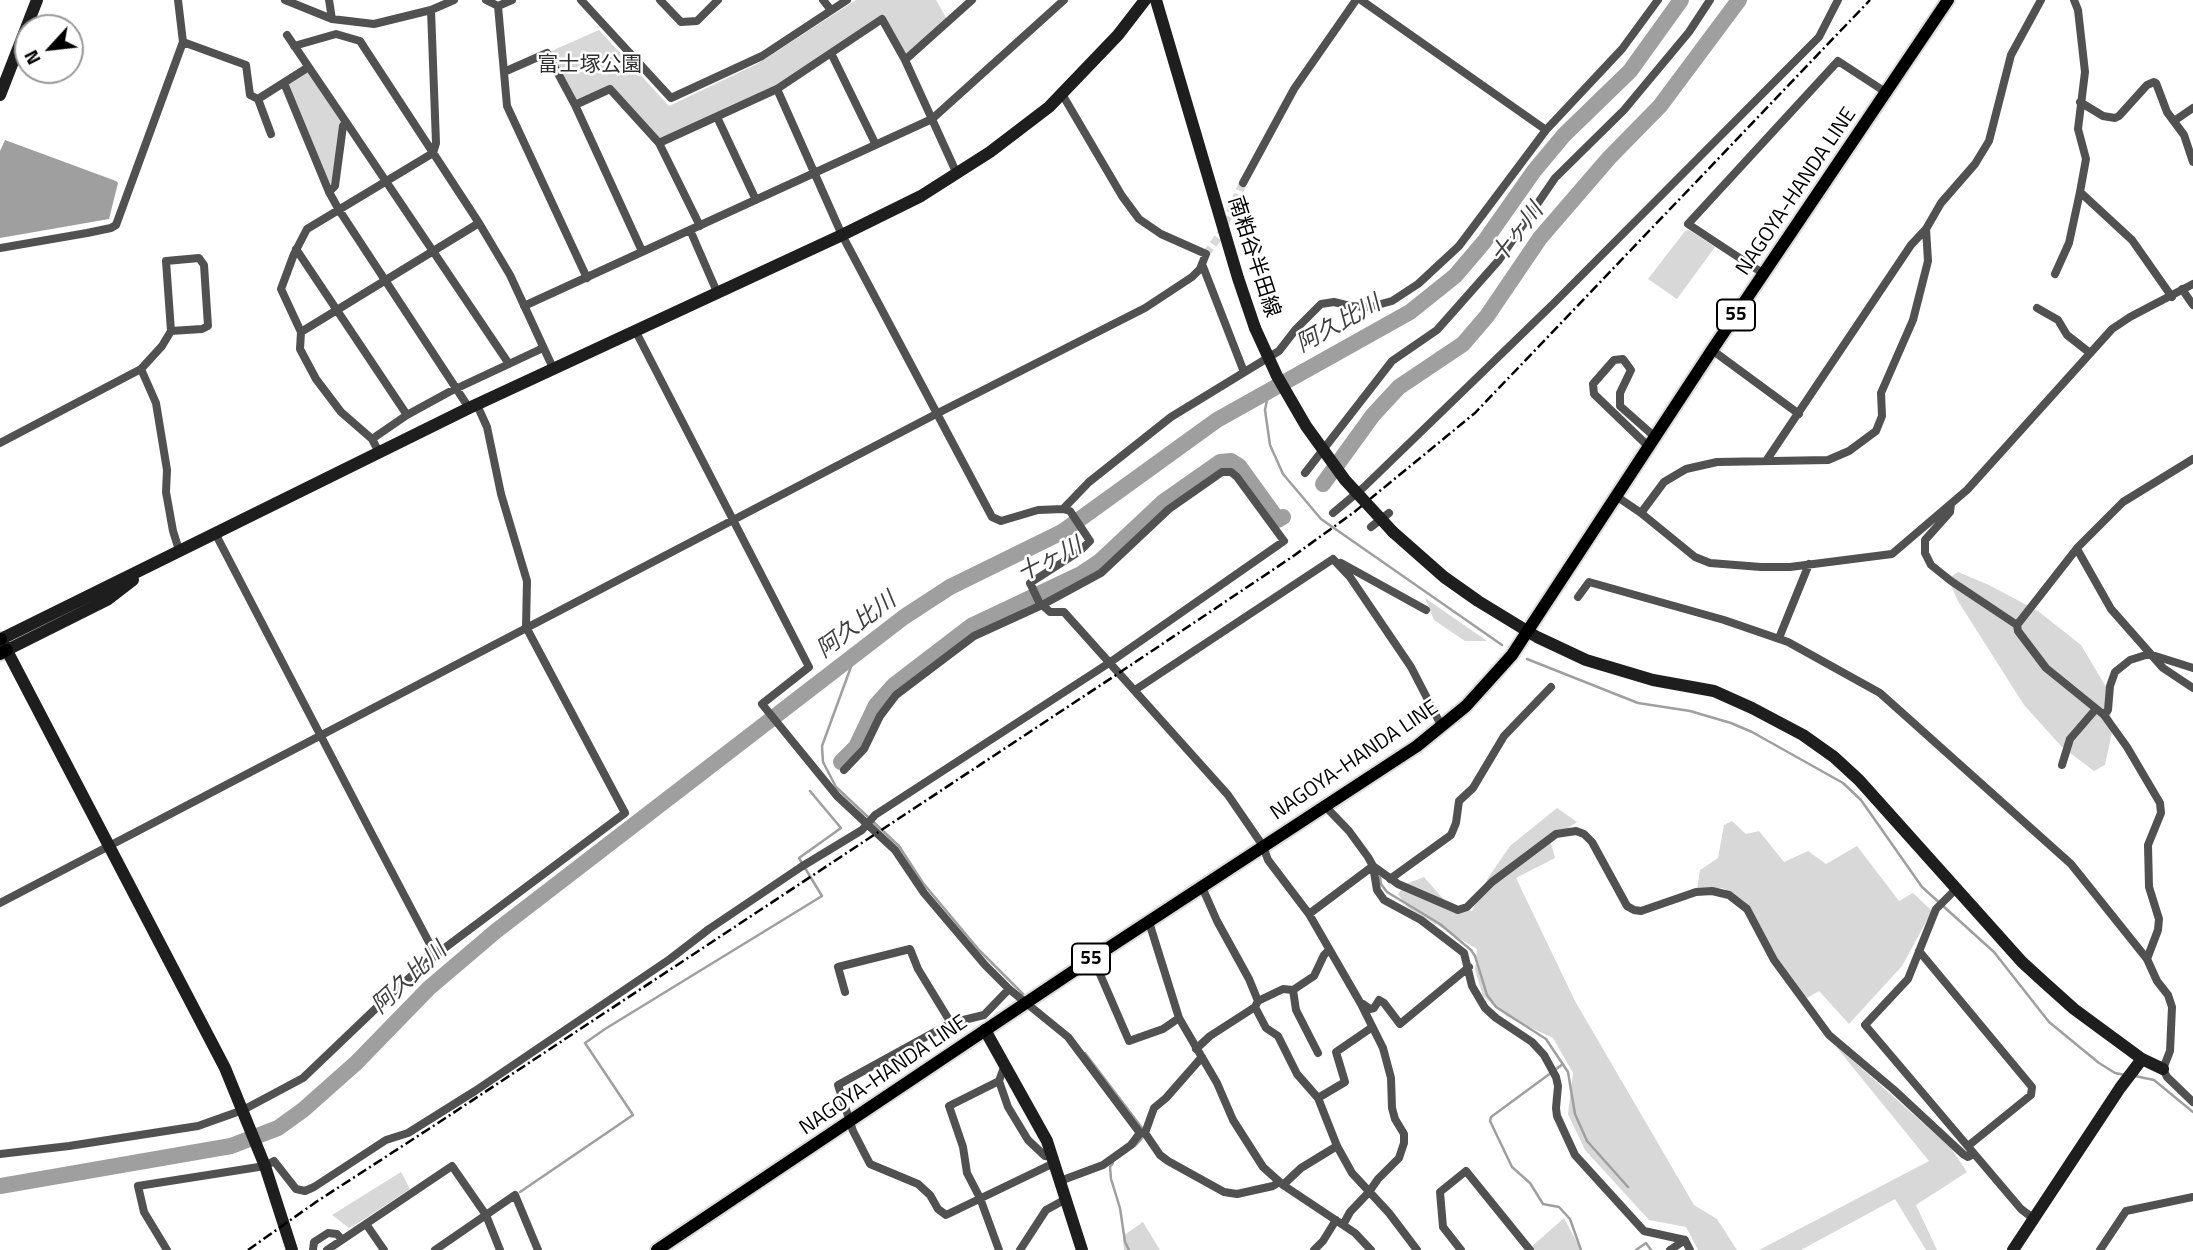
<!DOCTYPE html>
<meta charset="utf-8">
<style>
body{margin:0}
#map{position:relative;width:2193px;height:1250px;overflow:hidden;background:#fff;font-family:"Titillium Web",sans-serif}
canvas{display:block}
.north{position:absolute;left:14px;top:14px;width:70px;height:70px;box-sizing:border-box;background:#fff;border:2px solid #999;border-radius:50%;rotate:243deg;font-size:19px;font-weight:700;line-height:28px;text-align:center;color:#000}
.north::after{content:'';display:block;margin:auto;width:24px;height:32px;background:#000;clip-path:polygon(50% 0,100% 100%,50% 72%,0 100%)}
</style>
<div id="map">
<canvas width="2193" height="1250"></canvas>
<div class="north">N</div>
</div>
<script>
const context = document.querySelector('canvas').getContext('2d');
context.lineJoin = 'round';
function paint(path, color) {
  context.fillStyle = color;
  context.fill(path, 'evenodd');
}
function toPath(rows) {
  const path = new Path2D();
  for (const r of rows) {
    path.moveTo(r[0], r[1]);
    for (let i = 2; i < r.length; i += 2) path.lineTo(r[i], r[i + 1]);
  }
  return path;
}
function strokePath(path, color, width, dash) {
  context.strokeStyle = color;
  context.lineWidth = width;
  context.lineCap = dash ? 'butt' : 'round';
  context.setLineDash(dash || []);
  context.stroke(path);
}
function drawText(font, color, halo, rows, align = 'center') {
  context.font = font + ' "Titillium Web","Noto Sans JP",sans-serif';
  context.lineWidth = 5;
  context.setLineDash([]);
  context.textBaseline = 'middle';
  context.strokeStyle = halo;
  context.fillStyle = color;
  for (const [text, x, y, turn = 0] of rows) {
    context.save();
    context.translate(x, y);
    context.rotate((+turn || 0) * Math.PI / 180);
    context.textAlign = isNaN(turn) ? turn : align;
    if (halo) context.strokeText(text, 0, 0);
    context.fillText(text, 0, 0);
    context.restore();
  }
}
paint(toPath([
 [856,0,936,0,948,21,905,60,883,20,777,89,659,143,610,90,575,105,547,53,599,30,669,106,757,64],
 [307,68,346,122,335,186,329,192,284,83],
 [1689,230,1715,247,1677,299,1648,279,1685,231],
 [1958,572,1989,585,2038,611,2081,645,2106,687,2113,728,2105,765,2094,771,2061,746,2024,705,1958,601,1948,579],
 [1425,598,1487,641,1465,641,1434,620],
 [1557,808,1577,822,1550,840,1555,858,1516,878,1575,1001,1694,1205,1717,1219,1737,1250,1698,1250,1686,1227,1649,1220,1585,1150,1568,1114,1573,1073,1553,1038,1508,1017,1483,996,1475,970,1477,949,1407,907,1398,894,1406,884,1424,877,1447,903,1472,911,1488,878,1510,846],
 [1732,821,1746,834,1759,831,1784,862,1808,851,1826,864,1857,846,1899,901,1913,893,1932,911,1902,966,1849,1024,1819,991,1805,999,1766,942,1744,901,1723,888,1697,890,1700,870,1718,858,1724,825],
 [1833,1043,1951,1148,1967,1172,1916,1205,1937,1250,1926,1250,1895,1199,1801,1250,1759,1250,1929,1161],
 [401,1172,410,1189,363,1220,349,1228,332,1215],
 [1564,1218,1581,1250,1530,1250,1529,1249],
 [1143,1222,1160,1250,1124,1250,1123,1236]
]), '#d8d8d8');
paint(toPath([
 [5,140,116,181,118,183,109,219,0,238,0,151]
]), '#9f9f9f');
strokePath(toPath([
 [1269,390,1265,410,1270,445,1283,474,1321,519,1502,645],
 [851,657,852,664,822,746,823,762,836,787,899,846,923,883,979,950,1027,998],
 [1527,659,1638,703,1690,711,1731,723,1752,732,1843,783,1861,800,1922,887,1994,952,2049,1022,2099,1063,2115,1073,2125,1075],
 [802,863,799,858,841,828,810,791],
 [1380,877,1381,884,1387,892,1440,924,1471,950,1475,956,1487,995,1496,1007,1546,1039,1568,1072,1575,1114,1587,1141,1628,1187],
 [1085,1053,1142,1128,1143,1137,1135,1146],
 [1563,1064,1491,1117,1490,1121,1512,1167,1530,1183,1543,1204,1559,1207,1570,1219,1581,1250],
 [2135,1076,2154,1080,2193,1112],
 [1113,1163,1110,1167,1111,1179,1120,1208,1125,1242,1129,1250],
 [520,1192,633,1115,585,1043,605,1029,822,896,805,868],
 [1636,1250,1646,1243,1651,1250]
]), '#9f9f9f', 2.5);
strokePath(toPath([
 [1323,484,1373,415,1399,387,1463,344,1487,316,1540,238,1609,158,1660,106,1739,0],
 [841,762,856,747,876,705,894,685,971,626,1081,574,1099,562,1163,502,1220,462,1231,461,1239,466,1278,520,1283,517],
 [0,1186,231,1146,278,1128,303,1110,356,1063,429,988,496,931,904,617,950,587,1062,532,1217,420,1410,312,1455,276,1484,242,1534,171,1564,135,1630,71,1681,0]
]), '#9f9f9f', 16);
strokePath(toPath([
 [1206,254,1220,235,1243,183]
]), '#d9d9d9', 8, [8, 4]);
const primary = toPath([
 [0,639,1,639],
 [0,654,7,650],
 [657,1250,1093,958,1417,746,1466,706,1512,655,1527,632,1712,350,1948,0]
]);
strokePath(primary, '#dbdbdb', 16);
strokePath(toPath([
 [285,0,332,19,374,24,431,10,454,0],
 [329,0,332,19],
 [486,0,498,6],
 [581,0,671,98,762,56,847,0],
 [660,0,681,22,697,21,718,0],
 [823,0,831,10],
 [1361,0,1546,130],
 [2074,0,2078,10,2085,72,2078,129,2086,159,2080,192,2132,240,2172,297],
 [498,6,507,106,587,278],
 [498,6,512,0],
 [287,35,346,122,343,126,335,186,329,192],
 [183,42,246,65,250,95,258,99,307,68],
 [294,46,336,34,360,41,479,223,510,275,553,368],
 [831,53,875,143],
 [905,60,972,0],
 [504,72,547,53,575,105,642,251],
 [284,83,329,192,339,210,469,408],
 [777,89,842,235,992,517,1001,521,1038,510,1063,509,1070,511,1090,541,1080,551,1030,583,1039,602,1050,612,1064,612,1228,795,1263,846,1268,860,1309,914,1361,1004,1383,1048,1391,1078,1392,1108,1395,1119,1404,1134,1404,1143,1399,1158,1378,1179,1369,1192,1350,1212,1343,1225],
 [258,99,271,134],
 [2080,102,2103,116,2115,118,2119,116,2147,85,2154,82,2156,83,2167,112,2184,135,2193,162],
 [575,105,610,89,659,143,700,226],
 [717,117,756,200],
 [2174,121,2193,108],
 [346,122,509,364],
 [659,143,777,89,882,19,905,60,957,174],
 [1243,183,1294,89,1356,0],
 [690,230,717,292],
 [0,248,87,233,111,228,116,225,183,42,178,0],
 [296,249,407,415],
 [1202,264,1244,372],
 [1764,274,1688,224,1838,61,1887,93],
 [2055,274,2069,243,2080,192],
 [2182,289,2193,305],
 [524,306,932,119,1064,0],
 [2037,308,2058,320,2067,335,2090,353],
 [635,330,809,667,762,704,837,796,895,850,924,893,985,965,1009,989,1068,1037,1140,1133,1145,1133],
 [301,332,479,223],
 [1712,350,1799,414],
 [141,369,156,403,167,470,166,492,173,531,179,550],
 [372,439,341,412,316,379,300,349,301,332,281,289,294,254,307,229,433,153,436,143,431,10],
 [0,443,141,369,162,346,171,331,202,329,208,326,204,265,199,258,166,261,171,331],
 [1649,447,1594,394,1593,384,1614,360,1623,359,1631,370,1620,393,1620,406,1655,437],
 [380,454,372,439,407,415,449,392,543,348],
 [1766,461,1911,245,1926,229,1941,203,1975,164,1989,141,2011,55,2041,0],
 [1305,473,1392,361,1437,330,1499,260,1555,178,1624,110,1689,32,1710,0],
 [1616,496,1641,513,1695,557,1710,563,1761,567,1790,567,1892,554,1967,490,2112,329,2130,317,2193,284],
 [1951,504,1950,512,1925,540,1925,553,1931,565,1951,581,2017,625,2018,631,2046,668,2104,715,2127,747,2160,803,2161,813,2148,845,2149,887,2159,919,2158,930,2147,959],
 [1063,509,1089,482,1171,417,1279,351,1296,329,1321,304,1334,302,1350,306,1370,307,1392,301,1418,284,1459,246,1546,130,1622,49,1658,0],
 [1333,513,1364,487,1553,304,1819,37,1838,0],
 [1641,513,1664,482,1686,469,1717,462,1828,460,1849,451,1876,431,1882,416,1881,393,1913,320,1928,261,1926,229],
 [1371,527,1389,513],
 [215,533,374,838,432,948,438,953],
 [2077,549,2111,609,2163,668,2193,688],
 [1341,563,1426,610],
 [1578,597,1589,582,1724,620,1788,642,1880,693,2071,864,2147,959,2157,981,2168,995,2172,1007,2170,1051,2163,1069,2167,1077,2193,1102],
 [2017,625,2078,547,2123,502,2193,459],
 [1779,638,1809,564],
 [1135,690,1333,559,1350,577,1411,667,1442,727],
 [2104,715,2108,710,2110,686,2115,672,2130,660,2149,654,2193,668],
 [2062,765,2070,739,2095,710],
 [1324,805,1349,831,1368,857,1373,866,1377,890,1384,900,1421,920,1464,953,1472,986,1485,1008,1496,1018,1532,1042,1544,1055,1556,1077,1558,1086,1556,1108,1557,1116,1575,1155,1644,1231,1685,1240,1690,1250],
 [1373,866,1398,884,1458,910,1467,907,1492,882,1556,834,1576,831,1584,834,1592,842,1627,906,1634,910,1641,911,1696,892,1712,891,1729,895,1747,909,1774,960,1829,1035,1893,1089,1963,1154,1968,1157,1974,1154],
 [1390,879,1451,835,1456,823,1459,801,1473,788,1504,736,1551,687],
 [1202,887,1217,921,1249,979,1258,1001,1255,1007],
 [1956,889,1936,909,1908,979,1865,1025,2021,1209,2034,1219],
 [0,903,938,413,1145,308,1192,277,1200,269,1206,254,1161,234,1139,219,1122,196,1062,94],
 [1309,914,1373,866],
 [1149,922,1179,1018,1217,1083,1233,1120,1263,1167,1283,1185,1355,1233,1371,1250],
 [1919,951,2032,1087,2031,1095,1968,1146],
 [1093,958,1129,1041,1163,1029,1179,1018],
 [1009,989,984,1015,951,1023,838,1085,853,1131,870,1164,918,1184,930,1195,938,1209,946,1215,1054,1163],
 [845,992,838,967,910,949,918,969,951,1023],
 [1258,1001,1283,989,1293,990],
 [1363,1004,1370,1009,1374,1008,1379,1000,1384,1003,1400,1024,1469,967],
 [1196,1049,1210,1036,1255,1007,1266,1028,1278,1036,1297,1074,1318,1098,1337,1146,1301,1168,1283,1185],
 [1318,1053,1296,1010,1293,990,1314,976,1324,955,1328,951],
 [1202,1057,1166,1098,1154,1108,1145,1133,1160,1155,1168,1161,1224,1192,1237,1194,1273,1186,1279,1182],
 [999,1081,1008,1107,1028,1140,1045,1156,1052,1157],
 [1318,1098,1345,1082,1336,1052,1371,1028],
 [1337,1146,1352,1173,1389,1213,1417,1250],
 [0,1154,69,1146,198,1126,243,1110,303,1078,393,992,438,953,625,813,526,627,527,581,501,494,487,427,477,405],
 [1060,1181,1103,1165,1131,1145,1140,1133],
 [366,1224,384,1250],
 [167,1250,144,1212,138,1186,265,1166,274,1161,296,1189,305,1191,314,1187,386,1140,408,1133,475,1091,670,959,709,929,801,867,862,830,875,815,1109,663,1284,541,1237,477,1231,472,1222,472,1169,509,1101,573,1042,605,974,636,896,695,880,716,864,749,844,770],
 [313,1250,314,1242,328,1233,337,1234,342,1240],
 [327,1250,452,1166,486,1215,500,1250],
 [435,1250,515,1195,538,1250],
 [999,1250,980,1198,967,1173,963,1147,949,1106,999,1081,1003,1070,1007,1067],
 [1020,1250,1046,1210,1066,1199],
 [1314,1250,1323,1241,1336,1220],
 [1461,1250,1443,1227,1440,1192,1466,1171,1530,1250],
 [1670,1250,1685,1240],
 [2100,1250,2126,1211,2193,1197]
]), '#515151', 8);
strokePath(toPath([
 [1156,0,1238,278,1255,328],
 [0,95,37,0],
 [1393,532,1444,577,1478,601,1537,637,1586,660,1653,680,1714,691,1752,708,1803,735,1834,757,1859,780,2022,962,2045,983,2074,1009,2142,1059,2163,1069],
 [1,639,469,408,842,235,921,196,990,152,1049,107,1118,35,1145,0],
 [3,643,225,1068,265,1166,292,1250],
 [7,650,107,600,133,580],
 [985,1030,1047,1141,1082,1250],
 [2013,1250,2120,1088,2142,1059]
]), '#1e1e1e', 12);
strokePath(primary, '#000', 12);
strokePath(toPath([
 [248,1250,316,1202,438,1123,1119,673,1292,557,1353,513,1475,413,1870,0]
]), '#000', 2.5, [10, 3.5, 2, 3.5]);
strokePath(toPath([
 [1255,328,1277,376,1306,426,1345,480,1393,532]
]), '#1e1e1e', 12);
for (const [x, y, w] of [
 [1736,315,38],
 [1091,959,38]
]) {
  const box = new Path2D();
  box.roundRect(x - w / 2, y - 15.5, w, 31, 5);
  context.fillStyle = '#fff';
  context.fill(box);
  strokePath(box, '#000', 2);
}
drawText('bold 19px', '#000', null, [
 ["55",1736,315],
 ["55",1091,959]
]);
drawText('21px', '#2f2f2f', '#fff', [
 ["富士塚公園",590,66]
]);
drawText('21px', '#000', '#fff', [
 ["NAGOYA-HANDA LINE",1797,192,-56],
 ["南粕谷半田線",1253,257,72],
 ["NAGOYA-HANDA LINE",1355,761,-34],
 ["NAGOYA-HANDA LINE",884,1076,-34]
]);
drawText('italic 23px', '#404040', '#fff', [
 ["十ヶ川",1518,234,-52],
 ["阿久比川",1339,325,-29],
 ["十ヶ川",1050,561,-27],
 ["阿久比川",857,626,-37],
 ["阿久比川",410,979,-43]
]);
</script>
